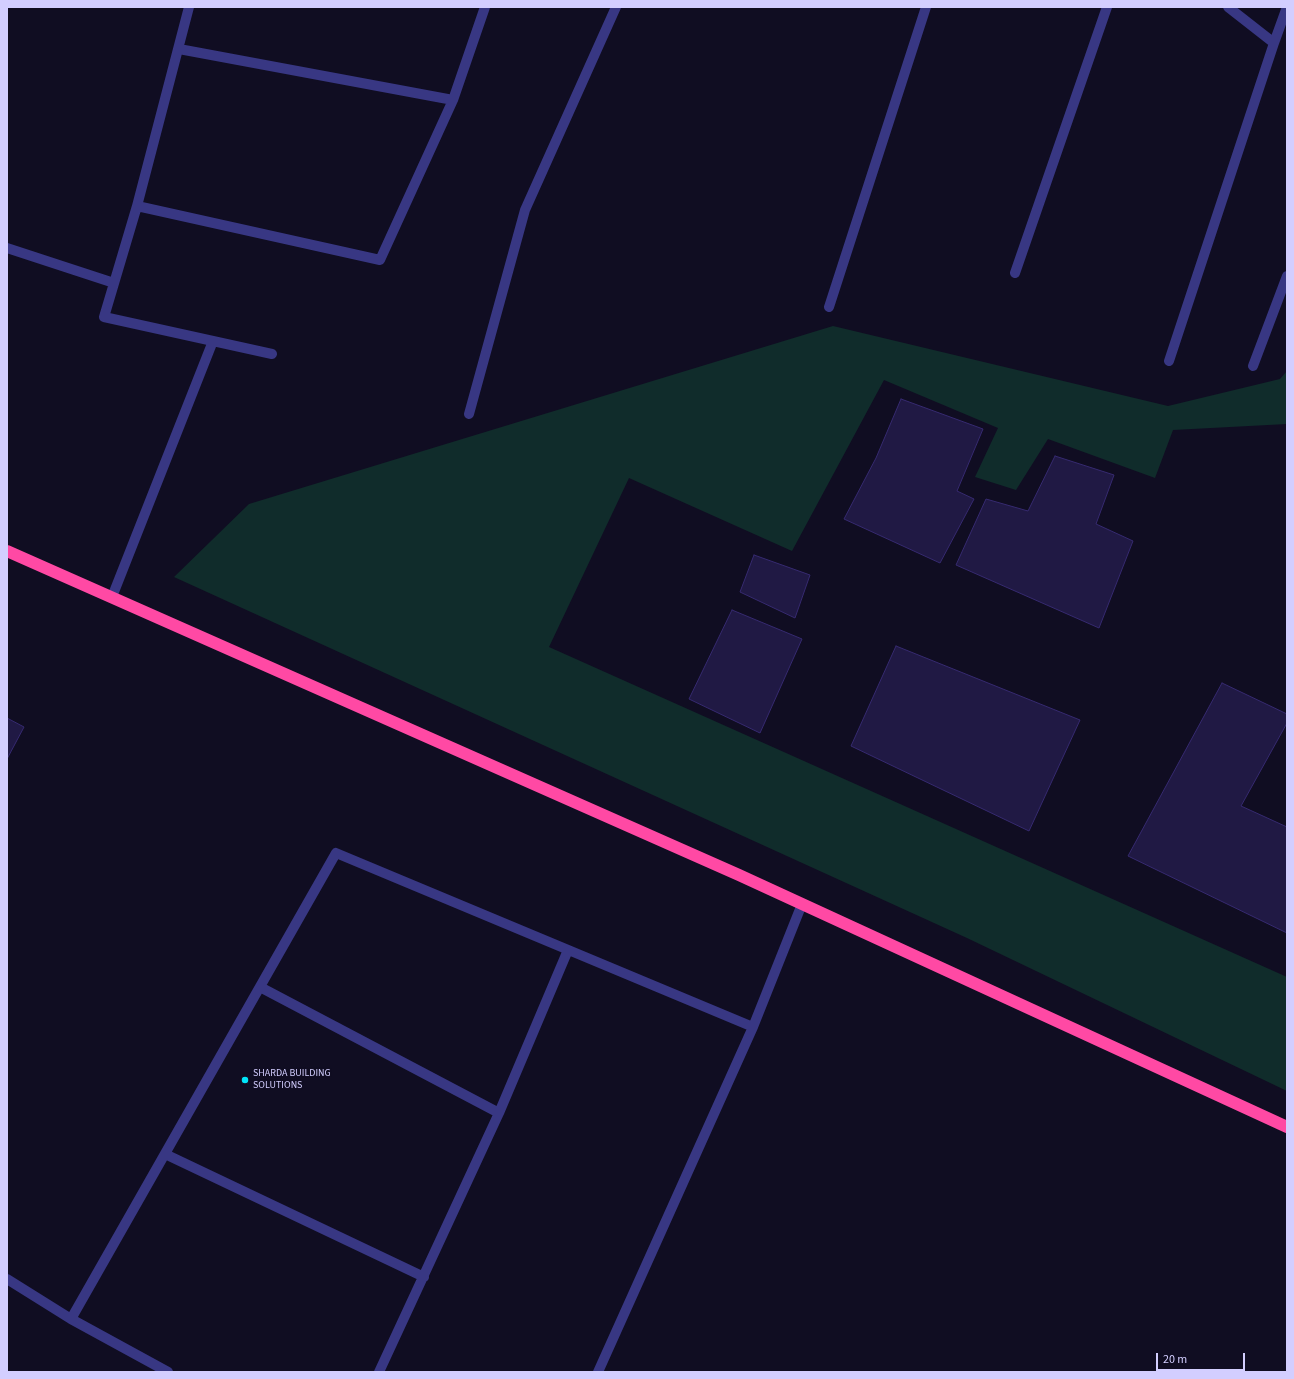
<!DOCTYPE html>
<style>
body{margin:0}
#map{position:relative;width:1294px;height:1379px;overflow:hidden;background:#100d22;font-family:"Source Sans 3",sans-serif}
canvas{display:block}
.frame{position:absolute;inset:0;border:8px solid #d3ceff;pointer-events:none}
.scale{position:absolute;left:1156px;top:1353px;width:89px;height:18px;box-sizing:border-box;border:2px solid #d3ceff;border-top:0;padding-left:5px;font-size:12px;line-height:14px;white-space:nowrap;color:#d3ceff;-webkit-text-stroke:3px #100d22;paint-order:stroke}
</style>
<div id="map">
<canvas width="1294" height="1379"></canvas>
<div class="frame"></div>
<div class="scale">20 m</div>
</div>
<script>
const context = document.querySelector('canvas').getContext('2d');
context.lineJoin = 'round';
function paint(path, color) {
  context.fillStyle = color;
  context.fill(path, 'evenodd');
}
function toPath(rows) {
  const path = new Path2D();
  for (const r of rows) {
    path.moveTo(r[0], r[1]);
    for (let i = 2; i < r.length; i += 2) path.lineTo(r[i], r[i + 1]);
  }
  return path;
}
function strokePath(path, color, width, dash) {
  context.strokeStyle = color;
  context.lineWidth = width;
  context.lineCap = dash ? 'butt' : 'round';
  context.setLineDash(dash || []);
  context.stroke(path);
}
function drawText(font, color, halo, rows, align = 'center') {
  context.font = font + ' "Source Sans 3",sans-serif';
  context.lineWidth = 3;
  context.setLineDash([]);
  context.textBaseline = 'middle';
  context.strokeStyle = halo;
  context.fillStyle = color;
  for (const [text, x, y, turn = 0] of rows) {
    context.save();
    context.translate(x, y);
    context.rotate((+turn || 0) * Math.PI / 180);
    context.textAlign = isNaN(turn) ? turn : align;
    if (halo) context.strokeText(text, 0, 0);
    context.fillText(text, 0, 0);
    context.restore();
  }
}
paint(toPath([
 [833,326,1168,406,1280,379,1287,371,1287,424,1173,430,1155,478,1048,439,1016,490,975,477,998,428,884,380,792,551,629,478,549,647,1287,977,1287,1091,967,938,174,577,249,504]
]), '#102c2b');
const building = toPath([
 [901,399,983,429,957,491,974,499,940,563,844,519,876,458,901,399],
 [1055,456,1114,475,1096,524,1133,541,1099,628,956,565,986,499,1028,511,1055,456],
 [754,555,810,575,795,618,740,592,754,555],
 [732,610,802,639,760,733,689,699,732,610],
 [896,646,1080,720,1029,831,851,746,896,646],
 [1222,683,1287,714,1287,723,1241,806,1287,827,1287,933,1128,856,1222,683],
 [7,718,24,727,7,759,7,718]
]);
paint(building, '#201944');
strokePath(building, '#362a70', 1);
strokePath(toPath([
 [189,7,137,206,380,260,453,100,485,7],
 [1228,7,1274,43,1287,7],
 [179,49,453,100],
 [137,206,104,317,272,354],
 [7,248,114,283],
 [1015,273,1107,7],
 [829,307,926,7],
 [1169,361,1274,43],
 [1253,366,1287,276],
 [469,414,525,210,616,7],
 [112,597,213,341],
 [260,987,499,1113],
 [165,1154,424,1277],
 [7,1279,71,1319,168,1372],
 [71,1319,336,853,753,1027],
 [379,1372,499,1113,568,950],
 [598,1372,753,1027,802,904]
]), '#383783', 10);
strokePath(toPath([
 [7,551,739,875,1287,1127]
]), '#ff49a4', 12);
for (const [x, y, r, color] of [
 [245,1080,4,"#00e5f9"]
]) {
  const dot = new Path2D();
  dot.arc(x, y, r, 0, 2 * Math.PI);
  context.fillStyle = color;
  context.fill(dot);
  strokePath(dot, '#100d22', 1.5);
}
drawText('10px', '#d3ceff', '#100d22', [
 ["SHARDA BUILDING",253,1074],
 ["SOLUTIONS",253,1086]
], 'left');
</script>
